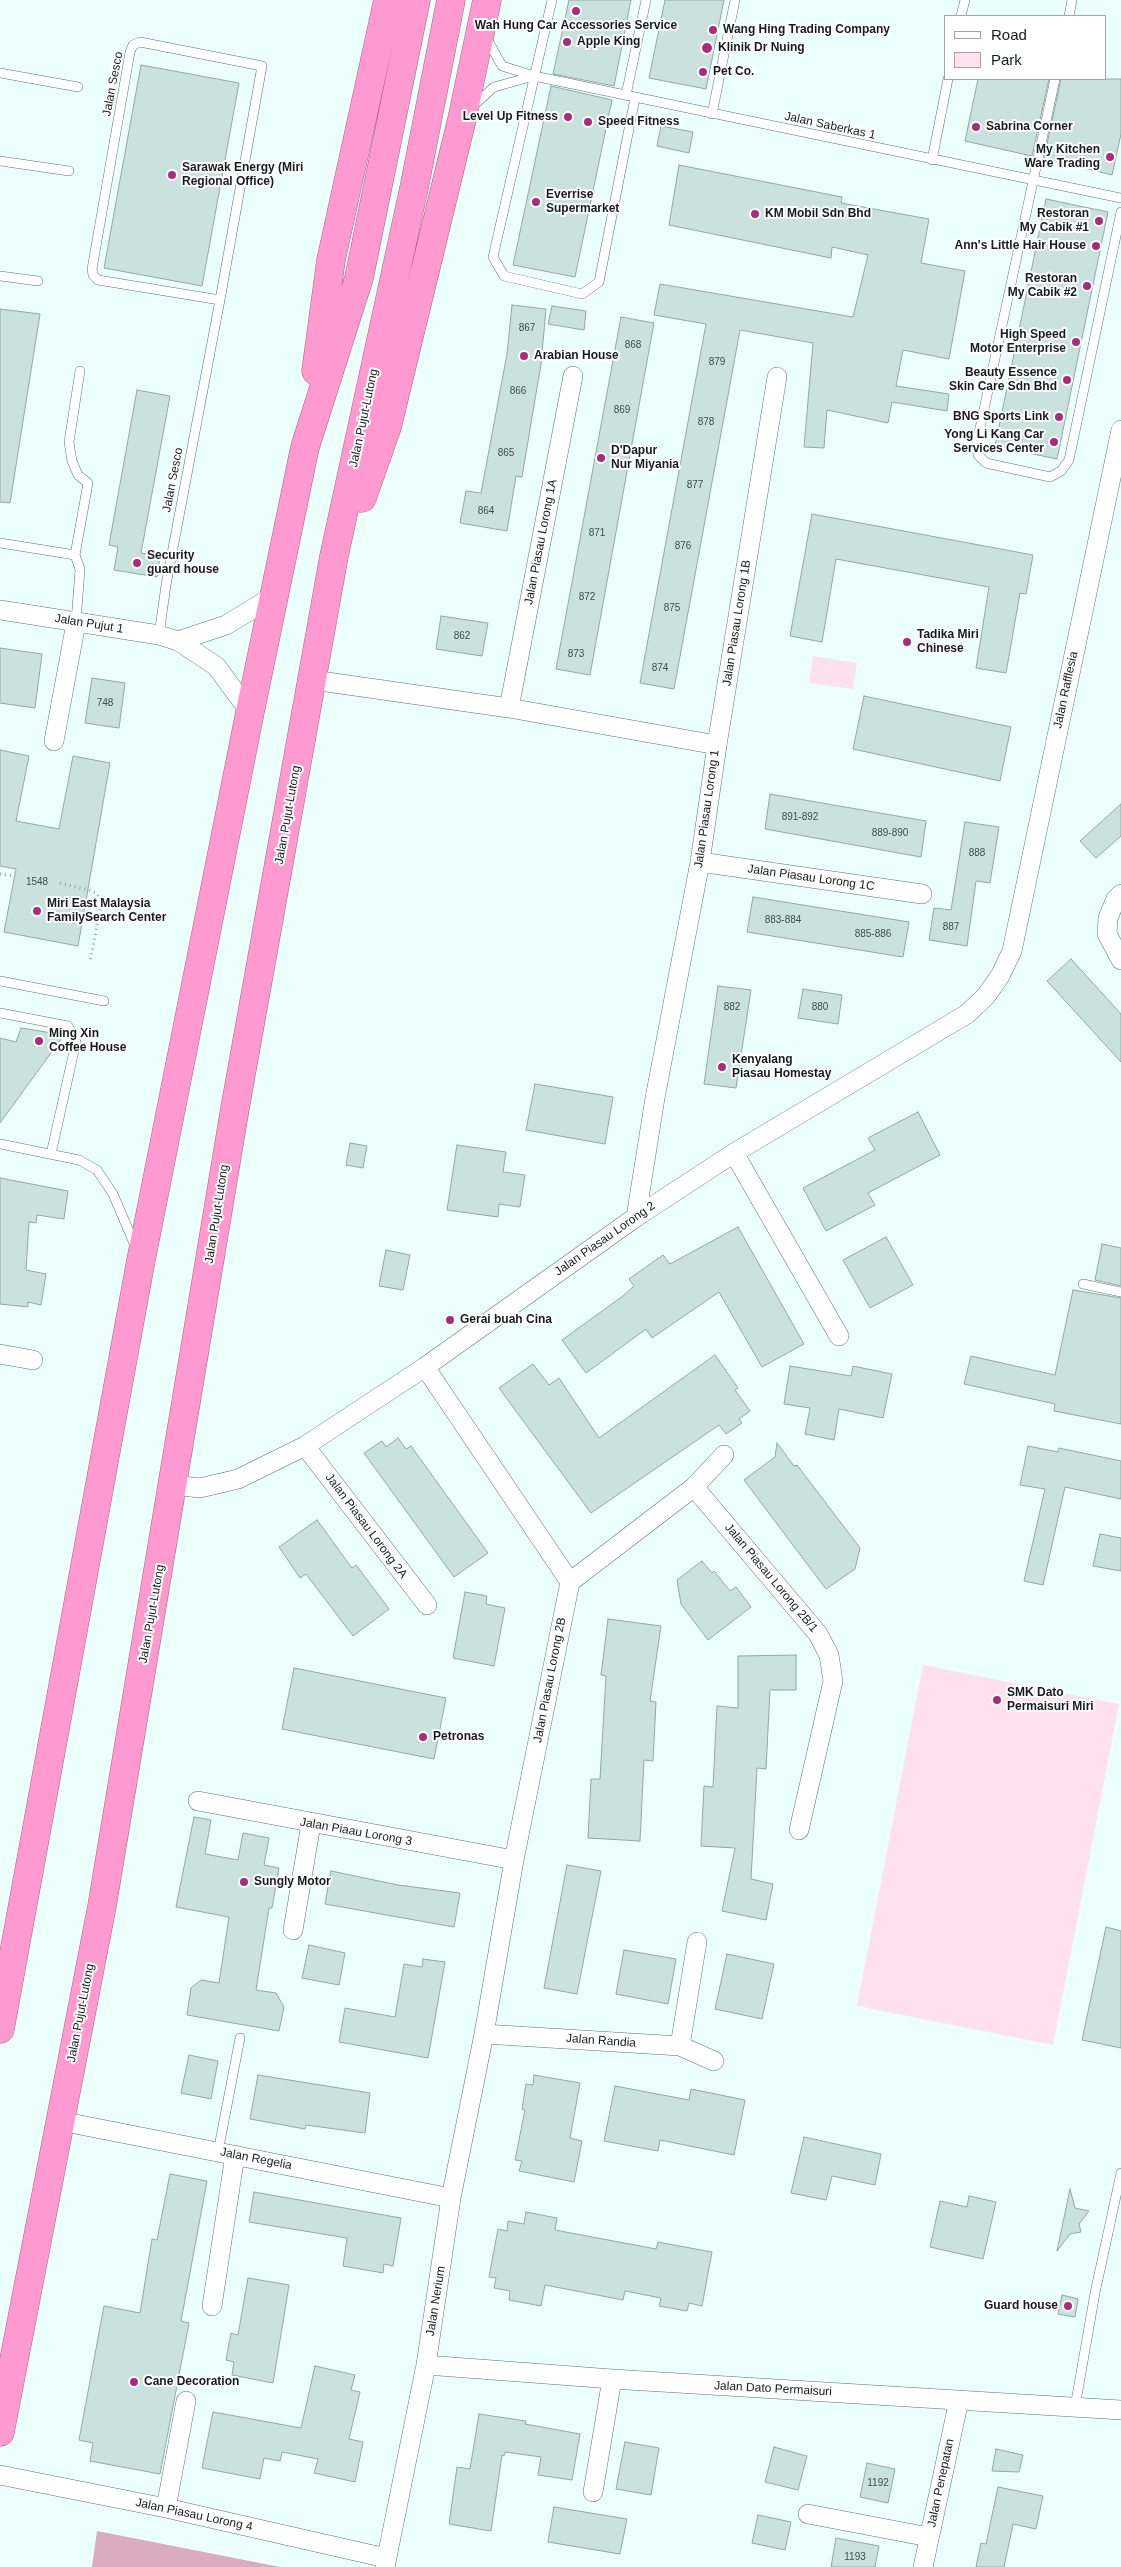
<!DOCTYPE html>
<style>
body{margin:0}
#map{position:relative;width:1121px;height:2567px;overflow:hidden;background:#ebfffb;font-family:Arial,sans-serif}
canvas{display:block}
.legend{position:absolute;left:944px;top:15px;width:162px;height:65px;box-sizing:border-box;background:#fff;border:1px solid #a1a5a4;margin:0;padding:6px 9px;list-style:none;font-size:15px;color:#141d1b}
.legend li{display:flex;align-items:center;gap:10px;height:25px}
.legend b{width:25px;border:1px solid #a1a5a4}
</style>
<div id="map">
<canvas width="1121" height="2567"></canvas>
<ul class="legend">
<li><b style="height:6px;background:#fff"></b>Road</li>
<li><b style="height:14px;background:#ffe1ee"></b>Park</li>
</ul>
</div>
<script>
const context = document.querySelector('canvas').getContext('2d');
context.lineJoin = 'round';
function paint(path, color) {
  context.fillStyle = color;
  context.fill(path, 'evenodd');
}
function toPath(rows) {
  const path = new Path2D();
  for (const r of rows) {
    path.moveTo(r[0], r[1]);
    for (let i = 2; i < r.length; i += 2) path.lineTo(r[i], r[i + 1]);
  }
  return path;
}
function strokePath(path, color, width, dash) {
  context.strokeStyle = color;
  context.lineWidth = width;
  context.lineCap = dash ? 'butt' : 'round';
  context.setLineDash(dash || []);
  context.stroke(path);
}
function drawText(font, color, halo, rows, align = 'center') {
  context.font = font + ' Arial,sans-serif';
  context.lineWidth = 4;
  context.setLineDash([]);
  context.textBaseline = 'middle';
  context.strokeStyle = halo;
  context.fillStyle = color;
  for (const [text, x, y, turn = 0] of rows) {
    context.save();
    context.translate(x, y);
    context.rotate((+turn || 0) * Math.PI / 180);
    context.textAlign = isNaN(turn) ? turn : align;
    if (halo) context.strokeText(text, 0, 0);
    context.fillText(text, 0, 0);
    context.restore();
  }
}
paint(toPath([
 [813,656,857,663,853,689,809,683],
 [923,1665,1119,1704,1053,2045,857,2006]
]), '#ffe1ee');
paint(toPath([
 [97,2531,280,2567,92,2567]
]), '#daabc1');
const building = toPath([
 [569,0,631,0,614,86,553,74,569,0],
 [665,0,724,0,706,89,649,78,665,0],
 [141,65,239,83,202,286,104,268,141,65],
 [978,79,1049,79,1032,156,965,141,978,79],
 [1061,79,1121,79,1121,134,1112,175,1044,158,1061,79],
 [551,86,612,100,575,277,513,265,551,86],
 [661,126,693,132,689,153,657,146,661,126],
 [679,165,842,197,841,203,929,219,921,263,965,271,949,359,903,350,896,386,949,394,947,411,892,402,888,423,827,410,824,448,804,447,813,343,740,330,674,689,640,683,706,324,654,315,660,284,853,317,868,255,832,247,831,258,669,225,679,165],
 [1046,199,1108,212,1057,459,995,446,1046,199],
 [512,305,546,309,541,364,522,477,516,476,507,531,460,523,466,491,481,493,507,354,512,305],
 [552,306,586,311,584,330,548,324,552,306],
 [0,309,40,314,10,503,0,502,0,309],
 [621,317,654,323,590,675,556,669,621,317],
 [137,390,170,396,141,553,160,556,157,577,114,570,118,547,109,545,137,390],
 [812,514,1033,555,1026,594,1020,593,1006,673,976,668,989,587,836,559,822,642,790,636,812,514],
 [441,616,488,623,482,656,436,649,441,616],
 [0,648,42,654,35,708,0,703,0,648],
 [92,678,125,683,119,728,85,723,92,678],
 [864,696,1011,727,1000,781,853,749,864,696],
 [0,750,29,756,16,821,59,829,73,756,110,763,78,946,4,932,16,869,0,866,0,750],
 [770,794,926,821,921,857,765,829,770,794],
 [1121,804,1121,836,1096,858,1080,841,1121,804],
 [965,822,999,827,990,883,976,881,967,946,929,940,934,908,951,910,965,822],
 [753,897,909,922,903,957,747,932,753,897],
 [1071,959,1121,1014,1121,1062,1047,981,1071,959],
 [718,986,751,990,736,1088,704,1084,718,986],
 [803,989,842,995,838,1024,798,1018,803,989],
 [21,1028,64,1035,0,1123,0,1038,16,1042,21,1028],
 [535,1084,613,1097,605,1144,526,1130,535,1084],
 [918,1112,940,1155,868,1193,875,1205,826,1231,803,1188,875,1150,868,1138,918,1112],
 [350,1143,367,1146,363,1168,346,1165,350,1143],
 [457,1145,506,1152,503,1172,525,1175,520,1207,499,1204,498,1217,447,1210,457,1145],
 [0,1178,68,1191,64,1219,37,1215,36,1223,29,1222,26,1270,46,1274,41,1305,28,1302,28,1307,0,1304,0,1178],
 [738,1227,804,1344,762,1367,719,1292,652,1338,646,1329,586,1373,562,1340,623,1296,634,1286,629,1279,663,1255,670,1264,738,1227],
 [886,1237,913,1285,870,1308,843,1260,886,1237],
 [1102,1244,1121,1248,1121,1286,1095,1280,1102,1244],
 [386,1250,410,1255,403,1290,379,1286,386,1250],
 [1073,1290,1121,1298,1121,1424,1054,1411,1055,1404,964,1384,971,1356,1055,1375,1073,1290],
 [715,1355,738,1388,735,1390,750,1411,739,1419,742,1423,726,1434,719,1425,591,1513,499,1388,533,1364,549,1385,559,1378,599,1438,715,1355],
 [790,1366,851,1376,853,1366,892,1374,883,1418,839,1409,834,1440,805,1434,810,1408,784,1404,790,1366],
 [398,1438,406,1449,411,1446,488,1553,454,1577,364,1453,382,1441,386,1447,398,1438],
 [777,1443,794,1466,797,1465,860,1548,855,1569,826,1589,744,1480,775,1457,777,1443],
 [1028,1446,1058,1452,1059,1448,1121,1461,1121,1499,1065,1487,1043,1585,1024,1581,1045,1489,1020,1485,1028,1446],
 [317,1520,352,1568,356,1565,389,1609,353,1636,306,1574,300,1578,279,1547,317,1520],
 [1100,1534,1121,1538,1121,1571,1093,1566,1100,1534],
 [702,1561,712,1573,714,1571,730,1591,736,1587,751,1607,708,1640,681,1604,677,1580,702,1561],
 [465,1592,487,1596,486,1604,505,1608,494,1666,453,1658,465,1592],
 [608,1619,661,1626,650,1701,656,1702,653,1761,644,1760,640,1841,588,1838,591,1779,600,1779,606,1676,601,1675,608,1619],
 [796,1655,796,1690,770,1690,766,1769,757,1768,751,1879,773,1884,766,1920,722,1911,735,1848,701,1846,704,1786,713,1787,717,1706,738,1708,738,1656,796,1655],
 [294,1668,446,1698,434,1759,282,1729,294,1668],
 [194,1817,211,1820,205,1854,238,1860,243,1833,269,1838,264,1865,279,1868,272,1908,269,1908,256,1990,276,1993,284,2007,279,2031,187,2015,191,1988,201,1980,219,1983,229,1917,176,1907,194,1817],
 [567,1865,601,1871,577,1994,544,1988,567,1865],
 [331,1871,398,1885,460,1893,454,1927,325,1904,331,1871],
 [1106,1927,1121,1931,1121,2048,1082,2040,1106,1927],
 [309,1945,345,1953,339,1985,302,1978,309,1945],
 [624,1950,676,1959,668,2004,616,1994,624,1950],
 [727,1954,774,1964,762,2019,715,2009,727,1954],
 [423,1959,445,1962,428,2058,339,2042,345,2008,395,2017,404,1964,422,1967,423,1959],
 [189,2055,218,2061,211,2099,181,2093,189,2055],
 [258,2075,370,2093,365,2133,306,2125,305,2129,250,2119,258,2075],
 [534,2075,580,2083,570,2138,582,2141,574,2182,519,2171,522,2161,515,2160,525,2110,522,2109,526,2084,533,2085,534,2075],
 [615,2086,689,2100,691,2089,745,2100,734,2155,660,2140,658,2151,604,2141,615,2086],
 [804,2137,881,2154,875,2185,832,2176,826,2200,791,2193,804,2137],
 [170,2174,207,2181,181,2321,189,2323,160,2474,90,2461,93,2443,79,2440,104,2306,140,2313,152,2239,157,2240,170,2174],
 [1070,2189,1075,2208,1089,2211,1079,2224,1081,2232,1070,2234,1057,2251,1070,2189],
 [254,2192,401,2218,393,2266,384,2264,383,2273,343,2266,347,2238,249,2222,254,2192],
 [969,2196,996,2202,983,2259,930,2247,940,2201,967,2207,969,2196],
 [526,2212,557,2218,555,2230,656,2249,658,2242,712,2252,702,2306,689,2303,687,2311,659,2306,661,2298,625,2291,623,2300,545,2285,541,2306,509,2300,510,2291,494,2288,496,2278,489,2277,498,2229,507,2231,508,2221,524,2224,526,2212],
 [248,2278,289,2285,273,2383,232,2375,234,2362,226,2360,231,2333,238,2335,248,2278],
 [1062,2295,1078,2299,1075,2317,1058,2314,1062,2295],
 [315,2366,355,2375,351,2390,360,2392,349,2439,363,2442,355,2482,314,2473,318,2459,282,2452,280,2461,264,2458,260,2479,202,2468,213,2412,301,2428,315,2366],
 [479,2414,526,2421,525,2424,580,2434,572,2480,538,2475,541,2457,505,2452,504,2456,502,2455,491,2531,449,2524,457,2467,470,2469,479,2414],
 [625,2442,659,2448,651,2495,616,2489,625,2442],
 [774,2447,807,2456,798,2490,765,2482,774,2447],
 [996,2449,1023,2455,1019,2472,992,2471,996,2449],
 [867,2463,895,2469,888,2503,860,2497,867,2463],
 [998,2487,1043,2496,1036,2529,1013,2524,1004,2567,976,2567,981,2543,986,2544,998,2487],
 [554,2507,627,2519,620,2554,548,2542,554,2507],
 [758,2515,791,2522,785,2550,752,2543,758,2515],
 [836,2538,879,2546,875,2567,831,2567,836,2538]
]);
paint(building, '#cae2dd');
strokePath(building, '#91a8a3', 1);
const service = toPath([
 [552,0,493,257,504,276,582,294,599,282,635,98],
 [961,16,965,0],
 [1069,16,1072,0],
 [487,39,502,66,534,76,1121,198],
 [0,73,78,87],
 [1055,79,977,442,978,455,986,463,1050,477,1061,471,1069,460,1121,212],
 [626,95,646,0],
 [473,106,494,87,534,76],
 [712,114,735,0],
 [932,160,948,79],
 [0,161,69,171],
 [0,276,38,281],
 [0,543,75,555,88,483,78,475,72,461,69,442,80,371],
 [75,555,80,569,76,622],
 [159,635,166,585,220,300,262,66,140,42,133,45,130,52,92,269,93,275,98,280,220,300],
 [0,981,104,1001],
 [0,1013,68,1026,76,1042,51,1154],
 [0,1144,79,1160,97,1170,113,1194,136,1248],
 [1083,1284,1121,1292],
 [218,2152,240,2038],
 [1075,2407,1095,2293,1121,2173]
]);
const minor = toPath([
 [0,610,159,635,178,641,216,666,250,712],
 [178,641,226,625,274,596],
 [313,680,509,708,717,745,700,862,655,1098,636,1217],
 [509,708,573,376],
 [54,741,76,623],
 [717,745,777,377],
 [700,862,922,894],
 [1121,894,1116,899,1108,918,1107,934,1121,960],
 [734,1153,839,1336],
 [0,1354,33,1360],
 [305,1446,427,1605],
 [173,1485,200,1488,238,1479,305,1446,425,1367,636,1217,734,1153,967,1014,986,996,1000,976,1012,951,1121,430],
 [694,1487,724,1455],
 [570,1582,694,1487,818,1634,829,1655,833,1681,799,1830],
 [198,1801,514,1860],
 [293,1930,311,1824],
 [484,2034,680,2046,714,2061],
 [680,2046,697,1942],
 [60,2121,451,2198],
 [212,2306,235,2155],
 [426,2365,612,2379,1121,2410],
 [0,2475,166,2508,386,2558],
 [593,2492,612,2379],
 [166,2508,186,2401],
 [808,2514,929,2537],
 [385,2567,426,2365,451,2198,484,2034,514,1860,570,1582,425,1367],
 [923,2567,959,2400]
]);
const trunk = toPath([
 [316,371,331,260,388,0],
 [362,498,387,427,462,119,487,0],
 [0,2029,141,1260,250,712,305,447,359,278,416,0],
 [0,2432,102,1906,235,1108,334,556,414,188,451,0]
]);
strokePath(service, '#5d736f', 10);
strokePath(minor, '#5d736f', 20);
strokePath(trunk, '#ab5d88', 29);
strokePath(toPath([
 [0,874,14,876],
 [60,883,89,890,96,893,100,899,101,904,90,962]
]), '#94a4a1', 3, [1, 4]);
strokePath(service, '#fff', 9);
strokePath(minor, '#fff', 19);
strokePath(trunk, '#fe9acf', 28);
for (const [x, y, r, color] of [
 [576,11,5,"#ab2b78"],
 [713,30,5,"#ab2b78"],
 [567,42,5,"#ab2b78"],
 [707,48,6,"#ab2b78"],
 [703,72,5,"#ab2b78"],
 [568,117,5,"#ab2b78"],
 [588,122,5,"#ab2b78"],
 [976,127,5,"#ab2b78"],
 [1110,157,5,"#ab2b78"],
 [172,175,5,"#ab2b78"],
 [536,202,5,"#ab2b78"],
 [755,214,5,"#ab2b78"],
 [1099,221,5,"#ab2b78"],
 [1096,246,5,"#ab2b78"],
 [1087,286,5,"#ab2b78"],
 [1076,342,5,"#ab2b78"],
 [524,356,5,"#ab2b78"],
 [1067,380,5,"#ab2b78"],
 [1059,417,5,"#ab2b78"],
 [1054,442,5,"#ab2b78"],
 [601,458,5,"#ab2b78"],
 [137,563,5,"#ab2b78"],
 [907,642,5,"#ab2b78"],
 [37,911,5,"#ab2b78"],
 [39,1041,5,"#ab2b78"],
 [722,1067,5,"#ab2b78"],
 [450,1320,5,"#ab2b78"],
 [997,1700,5,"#ab2b78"],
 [423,1737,5,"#ab2b78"],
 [244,1882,5,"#ab2b78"],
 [1068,2306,5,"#ab2b78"],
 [134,2382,5,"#ab2b78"]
]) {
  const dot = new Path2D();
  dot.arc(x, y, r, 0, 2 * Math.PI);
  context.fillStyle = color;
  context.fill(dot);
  strokePath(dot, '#fff', 2);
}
drawText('10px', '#424e4c', null, [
 ["867",527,328],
 ["868",633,345],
 ["879",717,362],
 ["866",518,391],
 ["869",622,410],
 ["878",706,422],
 ["865",506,453],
 ["877",695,485],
 ["864",486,511],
 ["871",597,533],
 ["876",683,546],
 ["872",587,597],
 ["875",672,608],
 ["862",462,636],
 ["873",576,654],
 ["874",660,668],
 ["748",105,703],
 ["891-892",800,817],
 ["889-890",890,833],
 ["888",977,853],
 ["1548",37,882],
 ["883-884",783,920],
 ["887",951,927],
 ["885-886",873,934],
 ["882",732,1007],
 ["880",820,1007],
 ["1192",878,2483],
 ["1193",855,2557]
]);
drawText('bold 12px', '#141d1b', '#fff', [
 ["Wah Hung Car Accessories Service",576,26,"center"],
 ["Wang Hing Trading Company",723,30],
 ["Apple King",577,42],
 ["Klinik Dr Nuing",718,48],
 ["Pet Co.",713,72],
 ["Level Up Fitness",558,117,"right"],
 ["Speed Fitness",598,122],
 ["Sabrina Corner",986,127],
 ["My Kitchen",1100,150,"right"],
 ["Ware Trading",1100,164,"right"],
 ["Sarawak Energy (Miri",182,168],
 ["Regional Office)",182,182],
 ["Everrise",546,195],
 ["Supermarket",546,209],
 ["KM Mobil Sdn Bhd",765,214],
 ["Restoran",1089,214,"right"],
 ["My Cabik #1",1089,228,"right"],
 ["Ann's Little Hair House",1086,246,"right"],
 ["Restoran",1077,279,"right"],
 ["My Cabik #2",1077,293,"right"],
 ["High Speed",1066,335,"right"],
 ["Motor Enterprise",1066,349,"right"],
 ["Arabian House",534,356],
 ["Beauty Essence",1057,373,"right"],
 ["Skin Care Sdn Bhd",1057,387,"right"],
 ["BNG Sports Link",1049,417,"right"],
 ["Yong Li Kang Car",1044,435,"right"],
 ["Services Center",1044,449,"right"],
 ["D'Dapur",611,451],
 ["Nur Miyania",611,465],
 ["Security",147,556],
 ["guard house",147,570],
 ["Tadika Miri",917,635],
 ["Chinese",917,649],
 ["Miri East Malaysia",47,904],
 ["FamilySearch Center",47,918],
 ["Ming Xin",49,1034],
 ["Coffee House",49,1048],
 ["Kenyalang",732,1060],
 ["Piasau Homestay",732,1074],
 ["Gerai buah Cina",460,1320],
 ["SMK Dato",1007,1693],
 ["Permaisuri Miri",1007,1707],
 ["Petronas",433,1737],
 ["Sungly Motor",254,1882],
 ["Guard house",1058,2306,"right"],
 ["Cane Decoration",144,2382]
], 'left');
drawText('12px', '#141d1b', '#fff', [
 ["Jalan Sesco",113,84,-79],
 ["Jalan Saberkas 1",830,126,12],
 ["Jalan Pujut-Lutong",364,418,-78],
 ["Jalan Sesco",173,480,-79],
 ["Jalan Piasau Lorong 1A",541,542,-79],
 ["Jalan Piasau Lorong 1B",737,623,-81],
 ["Jalan Pujut 1",89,624,9],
 ["Jalan Rafflesia",1066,690,-78],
 ["Jalan Piasau Lorong 1",707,809,-82],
 ["Jalan Pujut-Lutong",288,815,-80],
 ["Jalan Piasau Lorong 1C",811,878,8],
 ["Jalan Pujut-Lutong",217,1214,-81],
 ["Jalan Piasau Lorong 2",605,1239,-35],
 ["Jalan Piasau Lorong 2A",366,1526,53],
 ["Jalan Piasau Lorong 2B/1",771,1578,50],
 ["Jalan Pujut-Lutong",152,1614,-80],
 ["Jalan Piasau Lorong 2B",550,1680,-79],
 ["Jalan Piaau Lorong 3",356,1832,10],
 ["Jalan Pujut-Lutong",81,2013,-79],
 ["Jalan Randia",601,2041,4],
 ["Jalan Regelia",256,2159,11],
 ["Jalan Nerium",436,2301,-81],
 ["Jalan Dato Permaisuri",773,2389,3],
 ["Jalan Penepatan",941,2483,-78],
 ["Jalan Piasau Lorong 4",194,2515,12]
]);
</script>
